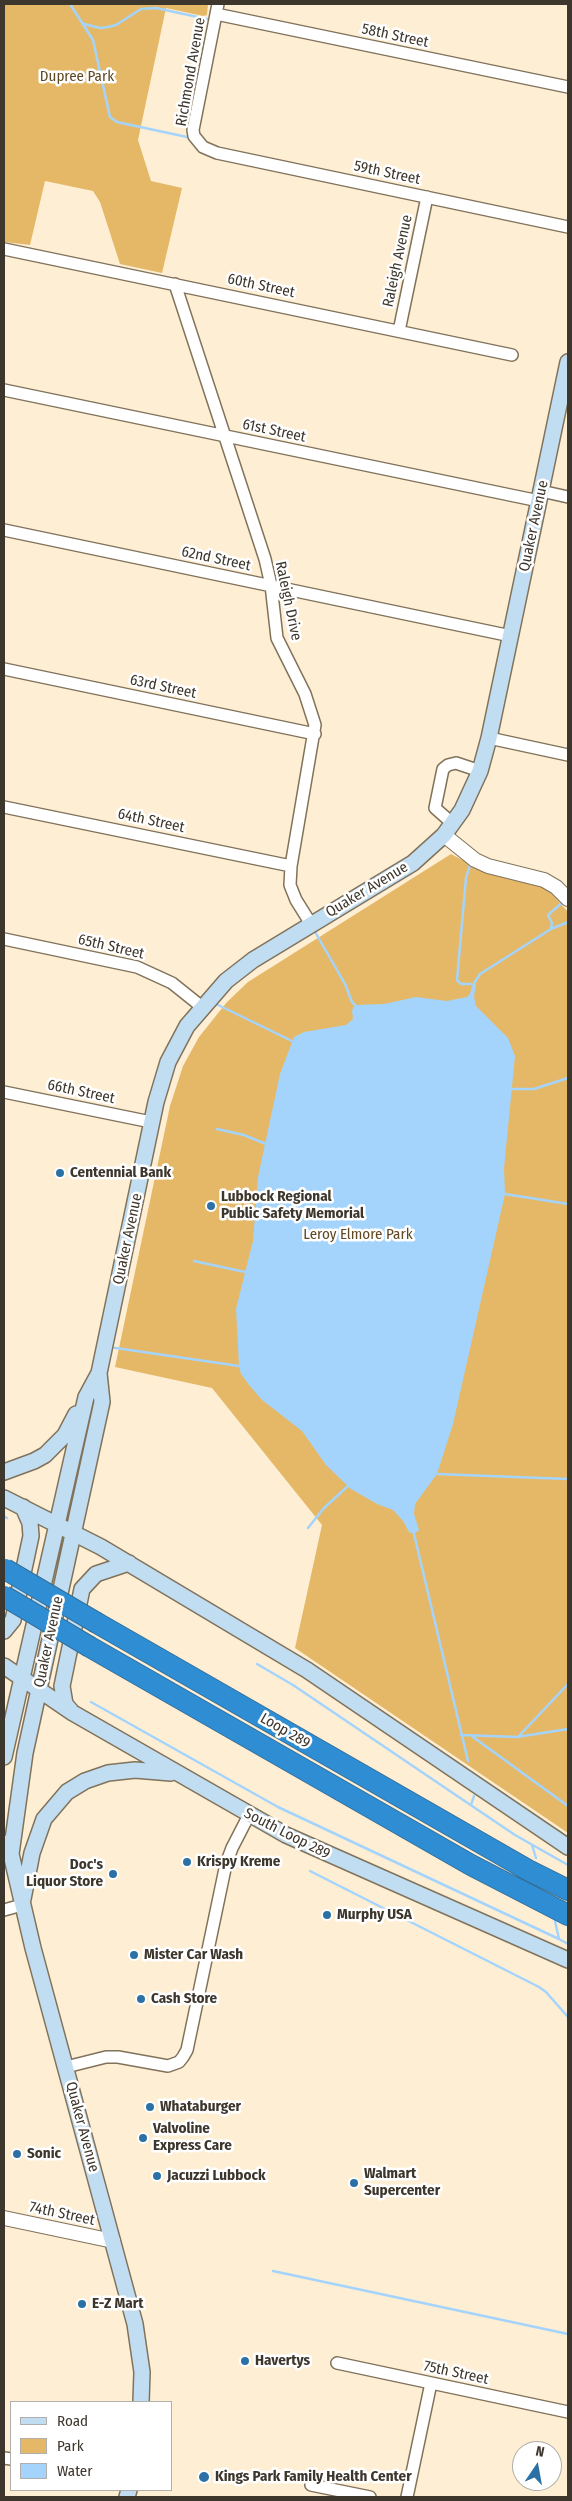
<!DOCTYPE html>
<style>
body{margin:0}
#map{position:relative;width:572px;height:2501px;overflow:hidden;background:#feeed4;font-family:"Fira Sans Condensed",sans-serif}
canvas{display:block}
.frame{position:absolute;inset:0;border:5px solid #3d362c;pointer-events:none}
.legend{position:absolute;left:10px;top:2401px;width:162px;height:90px;box-sizing:border-box;background:#fff;border:1px solid #b1afab;margin:0;padding:6px 9px;list-style:none;font-size:15px;color:#3d362c}
.legend li{display:flex;align-items:center;gap:10px;height:25px}
.legend b{width:25px;border:1px solid #b1afab}
.north{position:absolute;left:512px;top:2441px;width:50px;height:50px;box-sizing:border-box;background:#fff;border:1px solid #b1afab;border-radius:50%;rotate:12deg;font-size:14px;font-weight:700;line-height:20px;text-align:center;color:#3d362c}
.north::after{content:'';display:block;margin:auto;width:18px;height:22px;background:#2b71a5;clip-path:polygon(50% 0,100% 100%,50% 72%,0 100%)}
</style>
<div id="map">
<canvas width="572" height="2501"></canvas>
<div class="frame"></div>
<ul class="legend">
<li><b style="height:6px;background:#c1ddf2"></b>Road</li>
<li><b style="height:14px;background:#e5b867"></b>Park</li>
<li><b style="height:14px;background:#a4d4fc"></b>Water</li>
</ul>
<div class="north">N</div>
</div>
<script>
const context = document.querySelector('canvas').getContext('2d');
context.lineJoin = 'round';
function paint(path, color) {
  context.fillStyle = color;
  context.fill(path, 'evenodd');
}
function toPath(rows) {
  const path = new Path2D();
  for (const r of rows) {
    path.moveTo(r[0], r[1]);
    for (let i = 2; i < r.length; i += 2) path.lineTo(r[i], r[i + 1]);
  }
  return path;
}
function strokePath(path, color, width, dash) {
  context.strokeStyle = color;
  context.lineWidth = width;
  context.lineCap = dash ? 'butt' : 'round';
  context.setLineDash(dash || []);
  context.stroke(path);
}
function drawText(font, color, halo, rows, align = 'center') {
  context.font = font + ' "Fira Sans Condensed",sans-serif';
  context.lineWidth = 5;
  context.setLineDash([]);
  context.textBaseline = 'middle';
  context.strokeStyle = halo;
  context.fillStyle = color;
  for (const [text, x, y, turn = 0] of rows) {
    context.save();
    context.translate(x, y);
    context.rotate((+turn || 0) * Math.PI / 180);
    context.textAlign = isNaN(turn) ? turn : align;
    if (halo) context.strokeText(text, 0, 0);
    context.fillText(text, 0, 0);
    context.restore();
  }
}
paint(toPath([
 [4,4,208,4,207,15,203,16,166,8,138,140,151,181,182,188,162,273,120,264,100,202,93,191,45,181,30,245,4,242],
 [451,854,487,873,542,887,552,894,568,912,568,1833,295,1648,322,1525,212,1388,115,1367,170,1106,183,1066,199,1037,227,1002,248,982]
]), '#e5b867');
paint(toPath([
 [473,982,476,984,474,997,476,1006,508,1038,515,1056,504,1168,505,1194,453,1424,437,1474,415,1504,414,1514,419,1530,414,1534,409,1532,403,1521,393,1510,377,1504,351,1489,326,1465,302,1431,262,1400,249,1385,241,1374,239,1366,236,1309,253,1241,258,1177,280,1074,294,1037,304,1032,346,1025,353,1019,352,1010,355,1005,384,1004,416,997,447,1001,467,997,470,994]
]), '#a4d4fc');
strokePath(toPath([
 [70,4,93,40,110,117,117,122,187,137],
 [84,24,100,28,108,27,116,25,141,9,156,8,207,19],
 [471,862,466,878,457,980,461,984,471,984],
 [551,929,552,923,548,915,564,901],
 [314,930,345,984,352,1002,355,1005],
 [475,982,480,974,551,929,568,922],
 [214,1003,292,1041],
 [511,1089,534,1089,568,1078],
 [217,1129,244,1135,266,1144],
 [505,1194,568,1204],
 [194,1261,245,1272],
 [109,1347,239,1366],
 [437,1474,568,1479],
 [4,1516,7,1518],
 [308,1528,324,1508,348,1486],
 [414,1534,468,1761],
 [257,1664,293,1685,515,1835,568,1865],
 [91,1702,278,1807,559,1939],
 [461,1735,517,1737,568,1729],
 [473,1737,568,1806],
 [518,1737,568,1684],
 [471,1805,474,1796],
 [532,1845,536,1858],
 [310,1871,539,1987,546,1992,568,2017],
 [555,1921,559,1939,568,1944],
 [273,2271,568,2334]
]), '#a4d4fc', 2.5);
const minor = toPath([
 [218,4,193,130,194,136,203,147,217,153,568,227],
 [216,14,568,87],
 [4,249,512,355],
 [175,284,265,559,271,585,277,638,305,694,315,725,291,866,290,885,296,900,311,924],
 [399,331,427,197],
 [4,390,539,501],
 [541,491,568,497],
 [4,530,511,636],
 [4,669,315,734],
 [489,738,568,755],
 [4,807,291,866],
 [452,823,435,808,443,769,448,765,456,763,480,771],
 [4,939,137,967,172,983,202,1007],
 [4,1092,151,1122],
 [4,1910,22,1905],
 [66,2067,106,2057,118,2057,168,2066,179,2062,183,2057,187,2050,226,1864,232,1848,249,1815],
 [337,2363,568,2412],
 [4,2458,11,2459],
 [311,2485,370,2497],
 [407,2497,431,2383]
]);
const tertiary = toPath([
 [444,835,475,860,488,866,544,880,556,887,568,899],
 [4,2218,113,2241]
]);
const secondary = toPath([
 [4,1472,34,1461,45,1455,65,1435,76,1414],
 [4,1498,101,1547,307,1670,568,1847],
 [4,1631,13,1620,31,1536,30,1523,23,1507],
 [4,1666,73,1713,286,1835,568,1960],
 [71,1711,65,1704,62,1686,82,1589,96,1574,129,1563],
 [4,1757,86,1397,99,1373,156,1102,168,1062,187,1026,226,981,253,960,413,863,444,835,462,810,480,771,489,738,568,362],
 [4,1843,11,1854,33,1948,135,2324,142,2372,141,2402],
 [11,1854,25,1753,102,1402,99,1373],
 [23,1899,32,1853,44,1819,67,1792,85,1781,108,1773,135,1770,171,1773],
 [127,2497,129,2490]
]);
const motorway = toPath([
 [97,1623,528,1870,568,1890],
 [90,1647,471,1865,568,1915]
]);
strokePath(minor, '#81735b', 14);
strokePath(tertiary, '#81735b', 16);
strokePath(secondary, '#81735b', 18);
strokePath(motorway, '#346f99', 22);
strokePath(minor, '#fff', 11);
strokePath(tertiary, '#fff', 14);
strokePath(secondary, '#c1ddf2', 15);
strokePath(motorway, '#2f8ed3', 20);
const motorwayBridge = toPath([
 [5,1569,97,1623],
 [4,1596,90,1647]
]);
strokePath(motorwayBridge, '#346f99', 22, []);
strokePath(motorwayBridge, '#2f8ed3', 20);
for (const [x, y, r, color] of [
 [60,1173,5,"#2b71a5"],
 [211,1206,5,"#2b71a5"],
 [187,1862,5,"#2b71a5"],
 [113,1874,5,"#2b71a5"],
 [327,1915,5,"#2b71a5"],
 [134,1955,5,"#2b71a5"],
 [141,1999,5,"#2b71a5"],
 [150,2107,5,"#2b71a5"],
 [143,2138,5,"#2b71a5"],
 [17,2154,5,"#2b71a5"],
 [157,2176,5,"#2b71a5"],
 [354,2183,5,"#2b71a5"],
 [82,2304,5,"#2b71a5"],
 [245,2361,5,"#2b71a5"],
 [204,2477,6,"#2b71a5"]
]) {
  const dot = new Path2D();
  dot.arc(x, y, r, 0, 2 * Math.PI);
  context.fillStyle = color;
  context.fill(dot);
  strokePath(dot, '#fff', 2);
}
drawText('15px', '#3d362c', '#fff', [
 ["58th Street",395,36,12],
 ["Richmond Avenue",191,72,-80],
 ["59th Street",387,173,12],
 ["Raleigh Avenue",398,261,-78],
 ["60th Street",261,286,12],
 ["61st Street",274,431,12],
 ["Quaker Avenue",534,526,-78],
 ["62nd Street",216,559,12],
 ["Raleigh Drive",288,601,78],
 ["63rd Street",163,687,12],
 ["64th Street",151,821,12],
 ["Quaker Avenue",367,890,-31],
 ["65th Street",111,947,13],
 ["66th Street",81,1092,12],
 ["Quaker Avenue",128,1239,-78],
 ["Quaker Avenue",49,1642,-78],
 ["Loop 289",285,1731,30],
 ["South Loop 289",287,1834,27],
 ["Quaker Avenue",82,2127,75],
 ["74th Street",62,2214,12],
 ["75th Street",456,2373,12]
]);
drawText('15px', '#5f4922', '#fff', [
 ["Dupree Park",77,77],
 ["Leroy Elmore Park",358,1235]
]);
drawText('bold 15px', '#3d362c', '#fff', [
 ["Centennial Bank",70,1173],
 ["Lubbock Regional",221,1197],
 ["Public Safety Memorial",221,1214],
 ["Krispy Kreme",197,1862],
 ["Doc's",103,1865,"right"],
 ["Liquor Store",103,1882,"right"],
 ["Murphy USA",337,1915],
 ["Mister Car Wash",144,1955],
 ["Cash Store",151,1999],
 ["Whataburger",160,2107],
 ["Valvoline",153,2129],
 ["Express Care",153,2146],
 ["Sonic",27,2154],
 ["Walmart",364,2174],
 ["Supercenter",364,2191],
 ["Jacuzzi Lubbock",167,2176],
 ["E-Z Mart",92,2304],
 ["Havertys",255,2361],
 ["Kings Park Family Health Center",215,2477]
], 'left');
</script>
